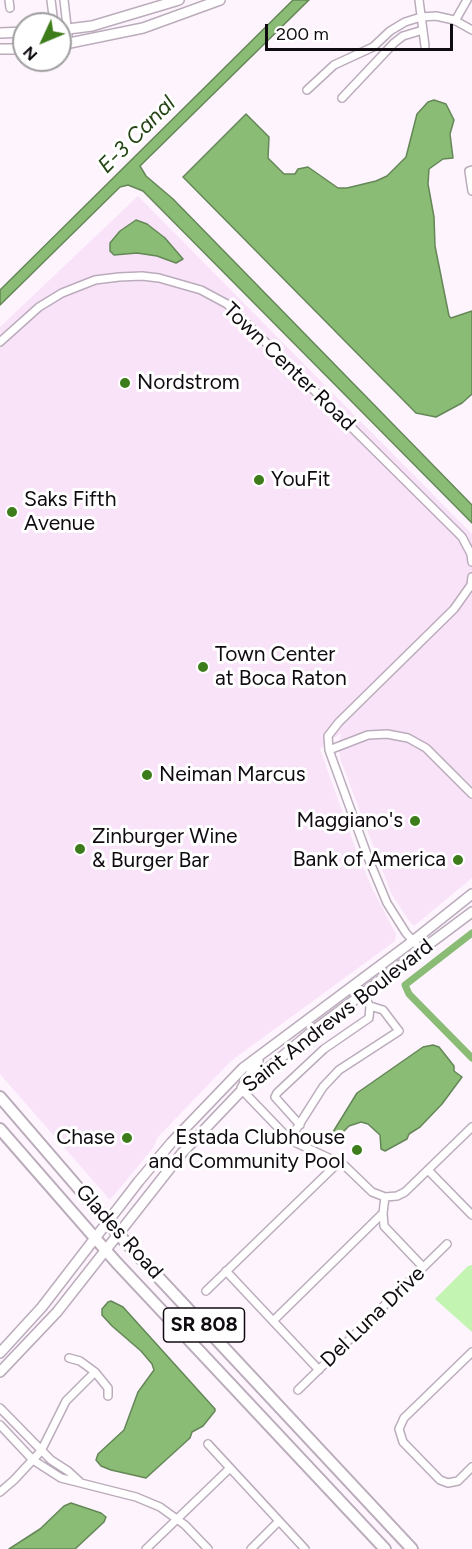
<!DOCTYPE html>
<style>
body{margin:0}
#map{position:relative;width:472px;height:1549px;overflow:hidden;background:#fef4fe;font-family:Figtree,sans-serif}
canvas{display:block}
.north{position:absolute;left:12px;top:12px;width:60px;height:60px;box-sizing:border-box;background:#fff;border:2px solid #9f9d9f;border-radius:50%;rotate:226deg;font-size:16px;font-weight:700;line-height:24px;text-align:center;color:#100b10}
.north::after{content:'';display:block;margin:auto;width:21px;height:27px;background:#3d7c1a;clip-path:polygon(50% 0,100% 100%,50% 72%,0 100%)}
.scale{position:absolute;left:265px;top:24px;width:188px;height:27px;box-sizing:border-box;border:3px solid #100b10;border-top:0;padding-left:8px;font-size:18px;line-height:21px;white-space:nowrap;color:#100b10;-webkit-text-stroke:4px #fff;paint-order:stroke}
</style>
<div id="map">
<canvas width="472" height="1549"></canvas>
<div class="north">N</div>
<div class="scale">200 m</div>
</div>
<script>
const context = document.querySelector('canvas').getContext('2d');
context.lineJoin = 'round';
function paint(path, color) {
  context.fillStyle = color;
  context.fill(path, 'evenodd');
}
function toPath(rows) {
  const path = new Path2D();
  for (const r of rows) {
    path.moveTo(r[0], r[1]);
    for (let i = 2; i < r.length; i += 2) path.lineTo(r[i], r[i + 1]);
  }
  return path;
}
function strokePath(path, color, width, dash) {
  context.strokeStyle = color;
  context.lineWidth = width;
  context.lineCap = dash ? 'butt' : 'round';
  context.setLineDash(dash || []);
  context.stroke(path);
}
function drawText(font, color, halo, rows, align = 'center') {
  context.font = font + ' Figtree,sans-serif';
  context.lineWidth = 6;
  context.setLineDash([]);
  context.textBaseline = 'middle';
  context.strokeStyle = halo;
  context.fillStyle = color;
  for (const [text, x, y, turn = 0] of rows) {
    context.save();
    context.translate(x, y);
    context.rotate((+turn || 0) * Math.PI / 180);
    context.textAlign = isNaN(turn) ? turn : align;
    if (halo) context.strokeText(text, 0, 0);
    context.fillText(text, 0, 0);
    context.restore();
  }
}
paint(toPath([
 [138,196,472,534,472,878,414,926,409,921,391,893,341,761,338,747,341,733,320,749,356,850,372,888,396,934,395,941,231,1061,158,1137,153,1148,110,1200,0,1074,0,327]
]), '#f9e3f9');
paint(toPath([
 [472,1265,472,1332,435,1299,468,1266]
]), '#c4f4b1');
const water = toPath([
 [293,0,309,0,140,166,146,176,173,199,472,505,472,523,143,191,128,185,120,187,0,305,0,290,293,0],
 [434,100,446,104,454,120,450,134,453,158,443,159,429,169,428,184,434,217,435,246,449,316,451,318,472,311,472,394,462,403,436,417,416,413,183,177,246,114,269,137,268,158,284,174,295,174,298,169,308,167,338,188,347,188,376,181,387,176,406,157,417,114,428,102,434,100],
 [136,220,147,224,165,238,183,259,176,263,157,256,137,253,114,255,110,251,110,243,120,231,136,220],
 [433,1045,439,1047,454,1066,454,1071,462,1077,442,1104,420,1127,409,1134,407,1139,385,1151,381,1149,380,1135,368,1124,361,1122,349,1126,339,1136,340,1143,335,1141,331,1136,333,1132,357,1093,423,1047,433,1045],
 [111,1301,123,1307,215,1409,215,1411,203,1426,192,1432,190,1438,146,1478,111,1470,101,1466,96,1460,98,1454,124,1430,138,1392,154,1370,152,1364,141,1351,112,1326,102,1315,102,1309,108,1302,111,1301],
 [71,1503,101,1513,106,1517,104,1522,75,1549,9,1549,40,1529,64,1506,71,1503]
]);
paint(water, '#8abc76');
strokePath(water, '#658757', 1.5);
strokePath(toPath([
 [472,933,405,985,409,994,472,1058]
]), '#8abc76', 7);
const street = toPath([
 [9,0,10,8],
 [51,0,54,24],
 [64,0,69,44],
 [419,0,425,46],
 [455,21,467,0],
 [307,90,334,65,373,47,390,31,405,22,421,17,436,16,454,20,472,30],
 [342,98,394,43,403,36,423,30],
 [472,170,469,171,472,191],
 [0,342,39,307,62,293,95,280,119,277,142,276,159,278,201,290,227,304,455,530,462,537,471,554,472,562],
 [329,750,368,735,387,734,408,738,426,748,472,794],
 [422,951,406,933,387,903,369,860,329,750,328,736,339,722,454,609,471,585,472,577],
 [242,1090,290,1140,344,1165,372,1192,385,1197,397,1196,405,1192,472,1127],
 [300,1125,275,1097,277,1093,324,1049,369,1018,370,1006],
 [290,1139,323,1087,339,1070,399,1031,383,1010,370,1006,362,995],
 [428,1170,472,1215],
 [385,1197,383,1213,384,1226,423,1267],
 [226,1271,319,1370],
 [206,1291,338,1163],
 [273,1321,383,1213],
 [472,1352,404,1418,399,1429,403,1442,440,1480,448,1483,458,1481,472,1467],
 [69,1358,80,1361,95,1372,108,1388,108,1396],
 [298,1390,447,1244],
 [0,1408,51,1460,68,1471,79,1481],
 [0,1425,33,1460,61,1478,136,1497,160,1507,185,1525,208,1549],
 [208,1444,305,1549],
 [0,1492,14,1480,41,1451,66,1401,95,1372],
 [146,1549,230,1468],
 [251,1549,279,1521]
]);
const secondary = toPath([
 [60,30,92,26,179,0],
 [0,33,24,32],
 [60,45,143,28,220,0],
 [0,49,24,49],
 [242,1088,258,1061],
 [0,1353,42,1307,139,1181,171,1143,243,1068,413,941,472,894],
 [0,1372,57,1312,182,1153,242,1090,309,1034,472,912]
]);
const primary = toPath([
 [0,1097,118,1234,412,1549],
 [0,1129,116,1262,385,1549]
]);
strokePath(street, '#bbacbb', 10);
strokePath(secondary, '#bbacbb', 12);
strokePath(primary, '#bbacbb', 14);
strokePath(street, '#fff', 7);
strokePath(secondary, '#fff', 9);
strokePath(primary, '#fff', 10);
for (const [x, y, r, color] of [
 [125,383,6,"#3d7c1a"],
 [259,480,6,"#3d7c1a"],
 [12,512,6,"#3d7c1a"],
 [203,667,6,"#3d7c1a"],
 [147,775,6,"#3d7c1a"],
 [415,821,6,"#3d7c1a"],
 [80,849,6,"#3d7c1a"],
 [458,860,6,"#3d7c1a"],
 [127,1138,6,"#3d7c1a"],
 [357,1150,6,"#3d7c1a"]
]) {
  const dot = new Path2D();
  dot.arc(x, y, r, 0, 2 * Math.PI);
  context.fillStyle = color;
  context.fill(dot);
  strokePath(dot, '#fff', 2);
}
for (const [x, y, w] of [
 [204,1325,81]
]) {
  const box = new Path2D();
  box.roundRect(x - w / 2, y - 17, w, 34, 4.5);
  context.fillStyle = '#fff';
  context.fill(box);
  strokePath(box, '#100b10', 1.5);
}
drawText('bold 20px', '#100b10', null, [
 ["SR 808",204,1325]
]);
drawText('21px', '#100b10', '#fff', [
 ["Town Center Road",289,367,44],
 ["Saint Andrews Boulevard",338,1016,-38],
 ["Glades Road",119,1232,48],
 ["Del Luna Drive",373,1317,-44]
]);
drawText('21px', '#100b10', '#fff', [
 ["Nordstrom",137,383],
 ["YouFit",271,480],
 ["Saks Fifth",24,500],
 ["Avenue",24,524],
 ["Town Center",215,655],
 ["at Boca Raton",215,679],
 ["Neiman Marcus",159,775],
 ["Maggiano's",403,821,"right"],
 ["Zinburger Wine",92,837],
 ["& Burger Bar",92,861],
 ["Bank of America",446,860,"right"],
 ["Chase",115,1138,"right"],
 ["Estada Clubhouse",345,1138,"right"],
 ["and Community Pool",345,1162,"right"]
], 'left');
drawText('italic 22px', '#254515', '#fff', [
 ["E-3 Canal",137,135,-45]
]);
</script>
